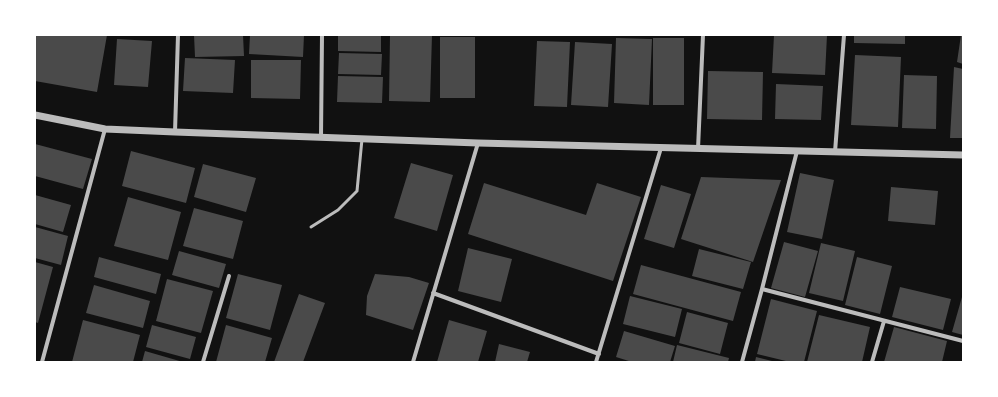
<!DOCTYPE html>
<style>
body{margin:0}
#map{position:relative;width:998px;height:397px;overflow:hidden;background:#111;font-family:"PT Serif",serif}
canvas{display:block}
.frame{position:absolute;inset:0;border:36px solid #fff;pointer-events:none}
</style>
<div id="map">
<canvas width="998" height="397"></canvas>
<div class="frame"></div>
</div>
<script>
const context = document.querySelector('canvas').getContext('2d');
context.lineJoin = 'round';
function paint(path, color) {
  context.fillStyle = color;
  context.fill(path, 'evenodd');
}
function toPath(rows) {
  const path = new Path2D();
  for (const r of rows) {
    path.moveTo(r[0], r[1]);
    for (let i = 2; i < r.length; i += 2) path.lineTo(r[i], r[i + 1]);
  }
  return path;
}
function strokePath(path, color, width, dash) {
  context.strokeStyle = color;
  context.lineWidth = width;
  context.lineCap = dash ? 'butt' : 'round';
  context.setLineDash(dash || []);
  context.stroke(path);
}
paint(toPath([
 [35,35,107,35,97,92,35,81],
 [194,35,243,35,244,56,195,57],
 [250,35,304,35,303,57,249,54],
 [338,35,381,35,381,52,338,51],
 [390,35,432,35,430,102,389,101],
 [774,35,827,35,825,75,772,73],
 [854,35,905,35,905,44,854,43],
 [961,35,963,35,963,64,957,62],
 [440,37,475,37,475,98,440,98],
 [616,38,652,39,649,105,614,103],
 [653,38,684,38,684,105,653,105],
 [117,39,152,41,148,87,114,85],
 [537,41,570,42,567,107,534,106],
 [575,42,612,44,608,107,571,105],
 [339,53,382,54,381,75,338,74],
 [855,55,901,57,898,127,851,125],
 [185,58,235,60,233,93,183,91],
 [251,60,301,60,300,99,251,98],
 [954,67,963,69,963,138,950,138],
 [708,71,763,72,762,120,707,119],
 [904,75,937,76,936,129,902,128],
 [338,76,383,77,382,103,337,102],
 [776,84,823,86,821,120,775,119],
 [35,144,92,159,83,189,35,176],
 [131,151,195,168,186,203,122,186],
 [411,163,453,175,437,231,394,218],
 [203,164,256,178,246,212,194,197],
 [800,173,834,180,822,239,787,232],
 [701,177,781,180,753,262,681,239],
 [484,183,586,215,597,183,641,197,613,281,468,234],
 [661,185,691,194,674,248,644,239],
 [891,187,938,191,935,225,888,221],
 [35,195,71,205,63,232,35,224],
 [128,197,181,212,168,260,114,246],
 [194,208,243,221,233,259,183,246],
 [35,227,68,236,61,265,35,258],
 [784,242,818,251,805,297,771,288],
 [821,243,855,251,843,301,809,293],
 [468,248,512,259,501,302,458,291],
 [699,249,751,262,743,289,692,276],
 [179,251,226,264,219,288,172,275],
 [99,257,161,274,156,294,94,277],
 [857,257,892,266,880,314,845,305],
 [35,262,53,267,38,323,35,322],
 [641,265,741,292,733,321,633,294],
 [238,274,282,285,270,330,226,318],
 [375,274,409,277,429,283,413,330,366,315,367,296],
 [167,279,213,291,201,333,156,321],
 [94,285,150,301,143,328,86,313],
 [900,287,951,299,943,330,892,317],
 [299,294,325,303,303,362,274,362],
 [630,296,682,309,675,337,623,324],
 [962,297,963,297,963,335,952,332],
 [771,299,817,311,804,362,790,362,757,354],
 [687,312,728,323,720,354,679,343],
 [819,315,870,327,862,362,807,362],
 [83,320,140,335,133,362,72,362],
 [449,320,487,331,478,362,437,362],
 [152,325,196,337,190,359,146,347],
 [226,325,272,338,265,362,216,362],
 [894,327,947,341,942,362,884,362],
 [624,331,675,346,670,362,632,362,616,357],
 [499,344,530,352,527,362,495,362],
 [677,345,729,358,728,362,673,362],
 [145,351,183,362,142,362],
 [756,357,772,361,772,362,755,362]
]), '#4a4a4a');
strokePath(toPath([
 [311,227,338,210,357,191,362,139]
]), '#bcbcbc', 3);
strokePath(toPath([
 [175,132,178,35],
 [321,137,322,35],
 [698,149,703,35],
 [835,152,844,35],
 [762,289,963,341],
 [433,293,599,354],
 [42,362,105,129],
 [203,362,229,276],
 [413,362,478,143],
 [596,362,661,148],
 [742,362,762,289,797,151],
 [872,362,884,321]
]), '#bcbcbc', 4);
strokePath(toPath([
 [35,115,105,129,175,132,478,143,963,155]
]), '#bcbcbc', 7);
</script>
